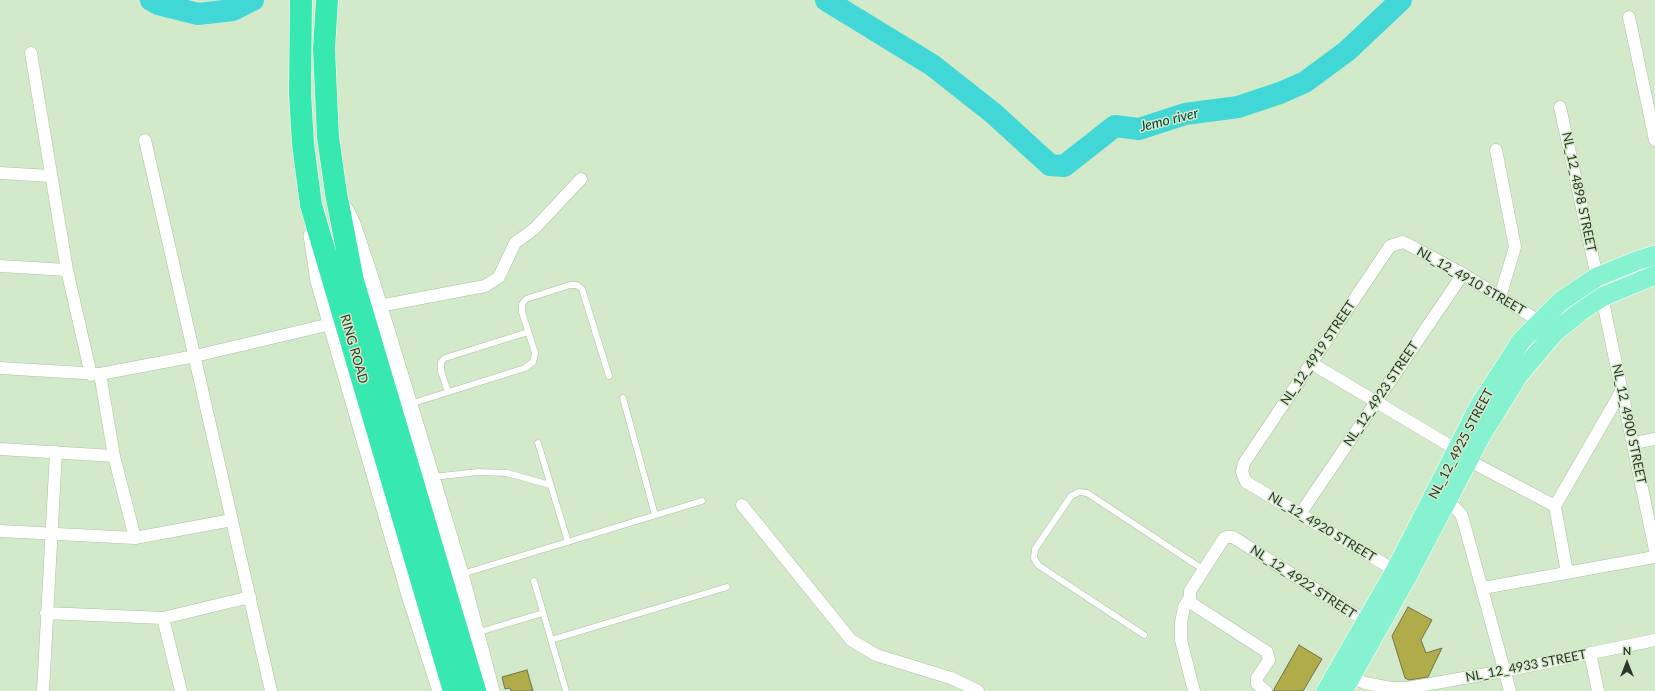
<!DOCTYPE html>
<style>
body{margin:0}
#map{position:relative;width:1655px;height:691px;overflow:hidden;background:#d3eaca;font-family:Lato,sans-serif}
canvas{display:block}
.north{position:absolute;left:1607px;top:643px;width:40px;height:40px;-webkit-text-stroke:3px #d3eaca;paint-order:stroke;rotate:0deg;font-size:11px;font-weight:700;line-height:16px;text-align:center;color:#2e372a}
.north::after{content:'';display:block;margin:auto;width:14px;height:18px;background:#2e372a;clip-path:polygon(50% 0,100% 100%,50% 72%,0 100%)}
</style>
<div id="map">
<canvas width="1655" height="691"></canvas>
<div class="north">N</div>
</div>
<script>
const context = document.querySelector('canvas').getContext('2d');
context.lineJoin = 'round';
function toPath(rows) {
  const path = new Path2D();
  for (const r of rows) {
    path.moveTo(r[0], r[1]);
    for (let i = 2; i < r.length; i += 2) path.lineTo(r[i], r[i + 1]);
  }
  return path;
}
function strokePath(path, color, width, dash) {
  context.strokeStyle = color;
  context.lineWidth = width;
  context.lineCap = dash ? 'butt' : 'round';
  context.setLineDash(dash || []);
  context.stroke(path);
}
function paint(path, color) {
  context.fillStyle = color;
  context.fill(path, 'evenodd');
}
function drawText(font, color, halo, rows, align = 'center') {
  context.font = font + ' Lato,sans-serif';
  context.lineWidth = 3;
  context.setLineDash([]);
  context.textBaseline = 'middle';
  context.strokeStyle = halo;
  context.fillStyle = color;
  for (const [text, x, y, turn = 0] of rows) {
    context.save();
    context.translate(x, y);
    context.rotate((+turn || 0) * Math.PI / 180);
    context.textAlign = isNaN(turn) ? turn : align;
    if (halo) context.strokeText(text, 0, 0);
    context.fillText(text, 0, 0);
    context.restore();
  }
}
strokePath(toPath([
 [151,0,158,4,198,14,233,10,253,0],
 [826,0,932,65,993,113,1050,165,1064,166,1115,126,1139,129,1185,114,1238,107,1280,93,1305,82,1347,51,1401,0]
]), '#42d7d7', 22);
const building = toPath([
 [1408,607,1432,620,1421,640,1426,653,1442,648,1428,677,1409,680,1405,678,1392,636,1408,607],
 [1299,645,1322,659,1303,691,1273,691,1299,645],
 [527,670,533,691,511,691,510,688,505,689,502,677,527,670]
]);
paint(building, '#b0ac49');
strokePath(building, '#737250', 1);
const lane = toPath([
 [448,392,441,371,441,362,445,358,528,332],
 [623,398,655,515],
 [410,404,525,368,533,362,535,353,522,312,522,304,526,299,570,285,577,285,582,289,609,376],
 [538,443,568,542],
 [433,477,478,472,507,473,550,485],
 [462,574,702,501],
 [534,581,566,691],
 [476,633,543,613],
 [1144,635,1038,565,1034,558,1035,549,1071,496,1079,492,1087,493,1204,570],
 [551,640,727,587]
]);
const street = toPath([
 [1629,17,1655,140],
 [31,53,67,270,91,375],
 [1560,107,1597,277],
 [145,140,271,691],
 [1496,150,1515,247,1500,297],
 [0,173,51,176],
 [0,266,67,270],
 [1602,297,1655,550],
 [379,306,485,286,499,277,515,243,534,229,581,179],
 [1311,363,1457,450],
 [0,368,100,374,195,356,331,324],
 [100,374,114,456,135,538],
 [1634,443,1655,439],
 [0,449,114,456],
 [1468,460,1555,506],
 [1440,500,1455,508,1461,514,1464,523,1510,691],
 [742,505,851,640,876,655,951,678,978,691],
 [1300,514,1463,274],
 [0,531,135,538,232,520],
 [1567,573,1555,506,1622,390],
 [1401,574,1246,482,1242,472,1244,463,1390,246,1403,242,1411,246,1463,274,1539,321],
 [1483,588,1655,557],
 [1190,597,1191,603,1267,652,1269,660,1257,678,1257,684,1266,691],
 [46,613,163,618,250,597],
 [163,618,181,691],
 [1590,653,1598,691],
 [1351,677,1365,683,1391,688,1407,688,1504,671,1655,640],
 [43,691,56,452],
 [1194,691,1181,640,1181,623,1184,607,1190,597,1190,591,1224,538,1227,537,1233,537,1372,625]
]);
const secondary = toPath([
 [345,210,352,224,371,281,431,477,460,574,491,691],
 [312,235,319,281,410,595,441,691]
]);
const primary = toPath([
 [1326,691,1395,571,1478,408,1521,341,1561,301,1597,277,1636,261,1655,255],
 [1343,691,1407,577,1481,436,1518,376,1555,332,1580,312,1602,297,1655,275]
]);
const highway = toPath([
 [301,0,300,93,303,144,311,205,454,691],
 [327,0,324,49,328,137,336,193,353,281,475,691]
]);
strokePath(lane, '#abc1a2', 7);
strokePath(street, '#abc1a2', 13);
strokePath(secondary, '#abc1a2', 18);
strokePath(primary, '#fff', 20);
strokePath(highway, '#fff', 23);
strokePath(lane, '#fff', 6);
strokePath(street, '#fff', 12);
strokePath(secondary, '#fff', 17);
strokePath(primary, '#87f2d0', 19);
strokePath(highway, '#37e9b0', 22);
drawText('13px', '#2e372a', '#d3eaca', [
 ["NL_12_4898 STREET",1579,192,78],
 ["NL_12_4910 STREET",1471,281,30],
 ["RING ROAD",354,349,74],
 ["NL_12_4919 STREET",1318,353,-56],
 ["NL_12_4923 STREET",1381,394,-56],
 ["NL_12_4900 STREET",1629,424,78],
 ["NL_12_4925 STREET",1461,444,-62],
 ["NL_12_4920 STREET",1322,527,31],
 ["NL_12_4922 STREET",1303,582,33],
 ["NL_12_4933 STREET",1526,666,-11]
]);
drawText('italic 14px', '#044', '#d3eaca', [
 ["Jemo river",1169,120,-14]
]);
</script>
